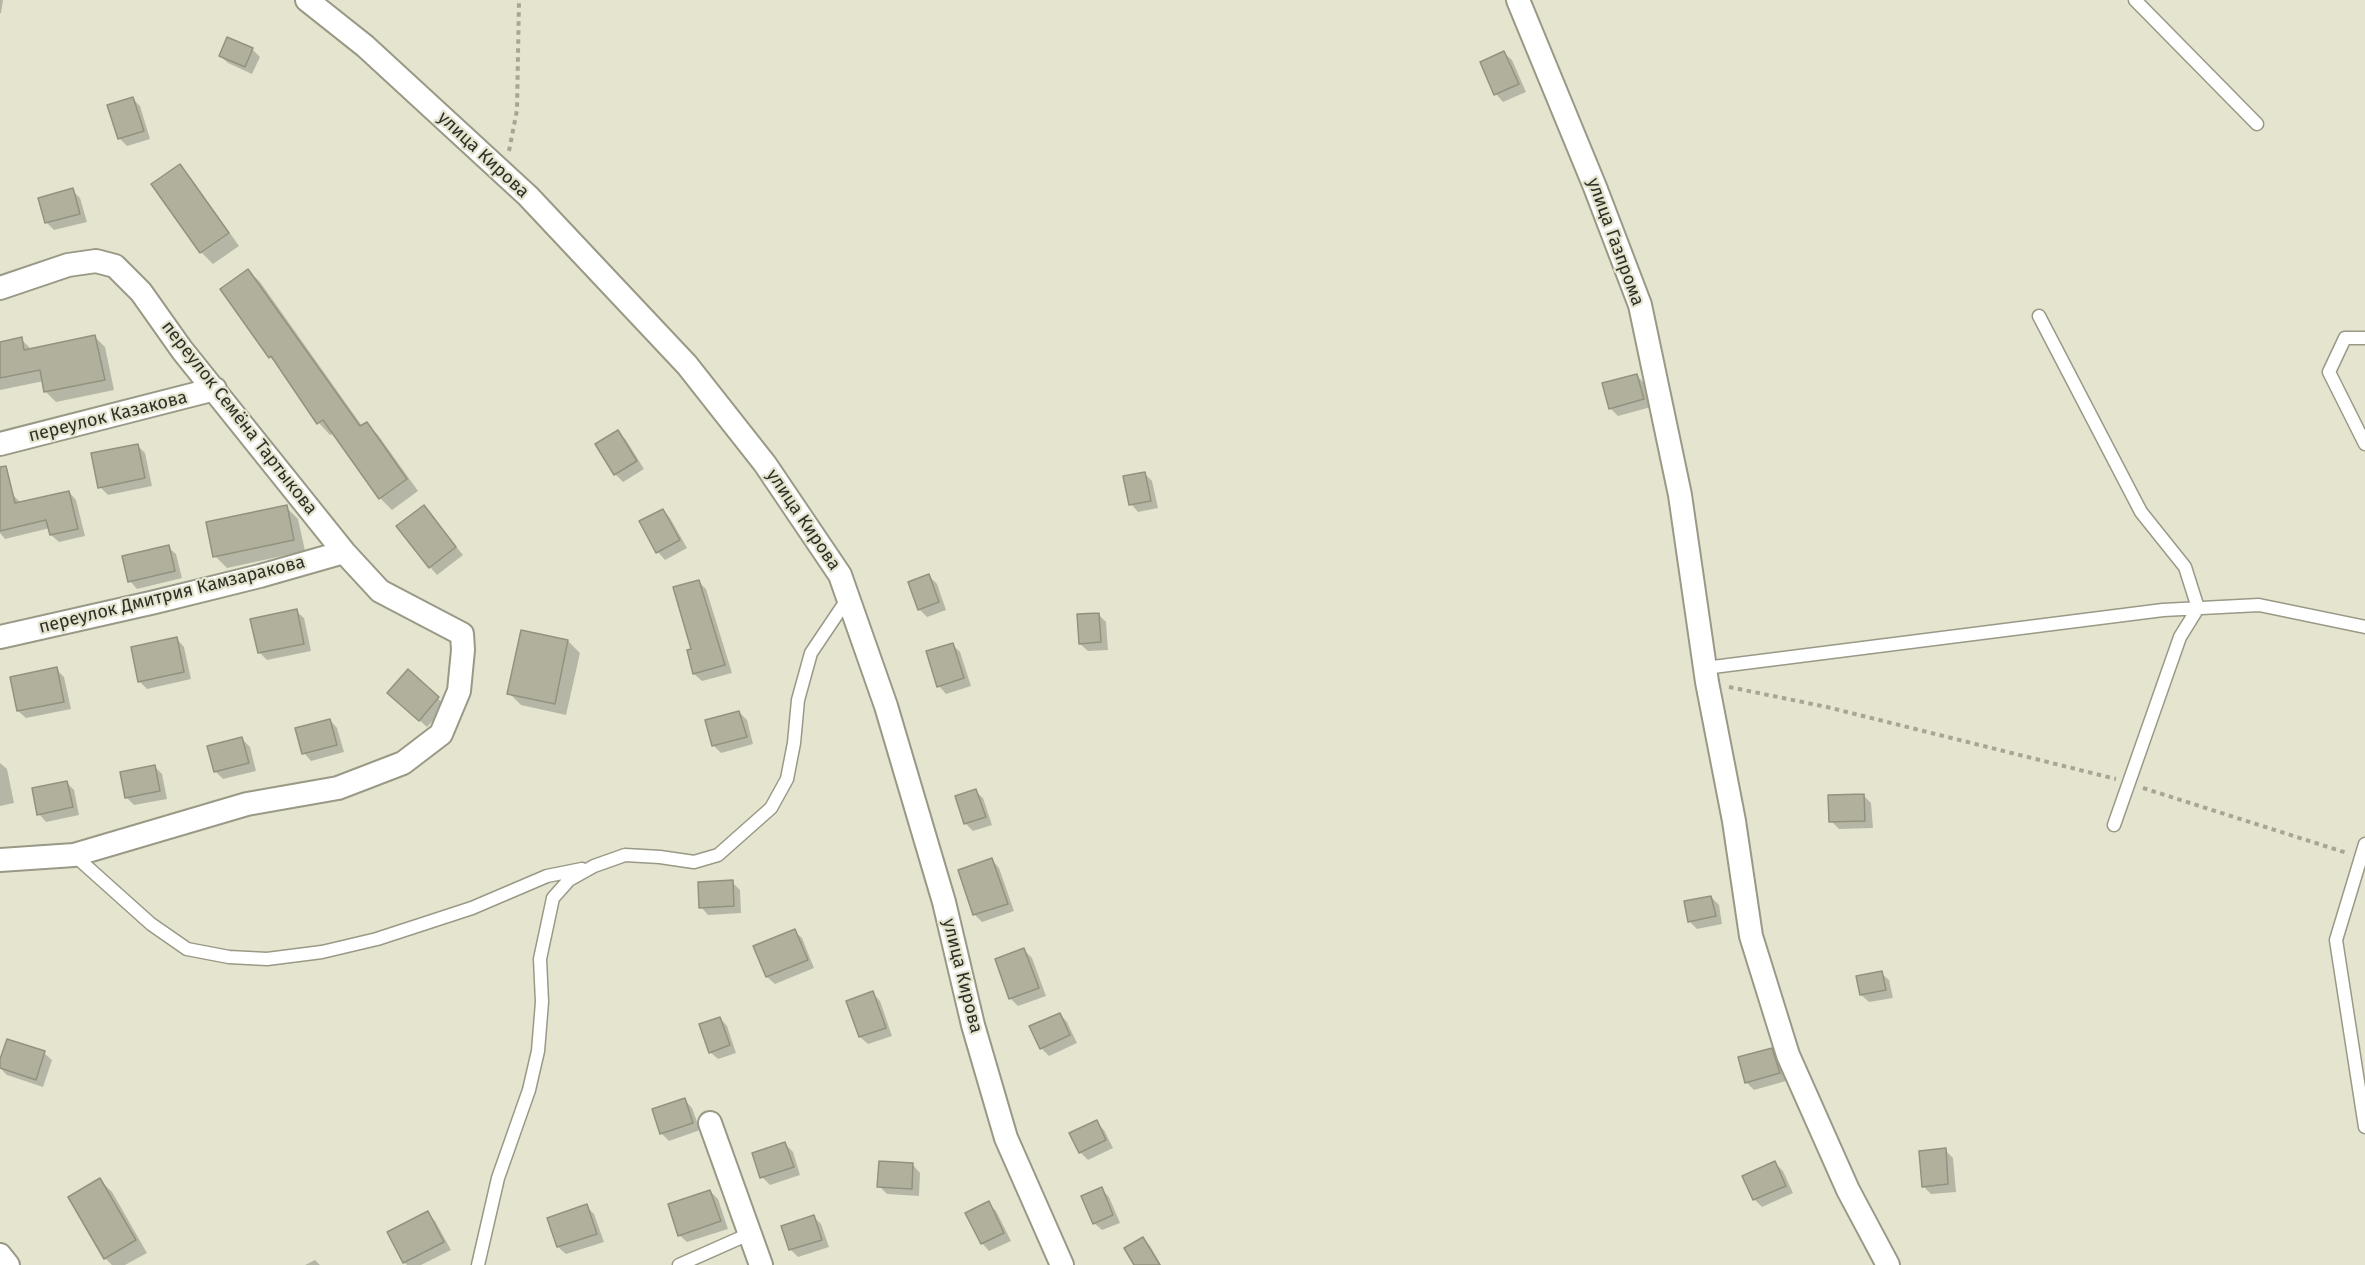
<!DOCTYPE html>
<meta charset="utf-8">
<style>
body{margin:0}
canvas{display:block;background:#e4e4cf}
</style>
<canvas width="2365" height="1265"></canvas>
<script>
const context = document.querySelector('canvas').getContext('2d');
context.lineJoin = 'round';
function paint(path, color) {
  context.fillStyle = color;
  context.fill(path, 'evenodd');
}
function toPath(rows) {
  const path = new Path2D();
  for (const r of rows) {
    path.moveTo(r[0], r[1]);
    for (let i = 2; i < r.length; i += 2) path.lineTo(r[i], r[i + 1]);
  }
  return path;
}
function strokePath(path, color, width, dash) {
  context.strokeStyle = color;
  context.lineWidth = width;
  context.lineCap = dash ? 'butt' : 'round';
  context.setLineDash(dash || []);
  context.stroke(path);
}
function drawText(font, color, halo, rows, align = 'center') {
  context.font = font + ' "Fira Sans",sans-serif';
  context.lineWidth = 4.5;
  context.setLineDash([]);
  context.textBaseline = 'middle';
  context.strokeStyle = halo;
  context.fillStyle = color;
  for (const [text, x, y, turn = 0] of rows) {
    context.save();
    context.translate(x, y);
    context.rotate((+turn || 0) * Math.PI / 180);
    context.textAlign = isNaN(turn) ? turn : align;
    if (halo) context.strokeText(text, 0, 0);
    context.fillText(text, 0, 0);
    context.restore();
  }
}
paint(toPath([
 [0,0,3,0,1,13,0,13],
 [252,49,260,57,252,74,228,63,220,56],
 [1504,53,1512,60,1526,92,1503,102,1496,94],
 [132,98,140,106,150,139,127,146,119,138],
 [179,166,191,178,239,246,213,264,201,252,153,185],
 [72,190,80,198,87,222,54,230,47,223,40,199],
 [248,270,260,282,362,426,366,423,378,435,418,491,392,510,380,498,334,433,330,435,319,423,280,367,270,357],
 [95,337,105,347,114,390,56,402,46,392,44,381,0,390,0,343,21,339,32,350],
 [1636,375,1644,383,1651,407,1618,416,1610,408],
 [618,432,626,440,644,469,623,482,615,474],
 [137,445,145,453,152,486,108,495,100,487],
 [1144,473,1152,481,1158,508,1138,512,1131,504],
 [69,492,76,500,85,536,59,542,51,535,50,528,5,539,0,533,0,497,12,494,20,502],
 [286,507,298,519,305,551,227,568,215,556],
 [424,507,463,555,437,575,430,567],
 [663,510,670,518,687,548,665,560,658,552],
 [168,547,176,554,182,578,137,589,130,581],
 [929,576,937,584,946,610,927,617,919,609],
 [698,581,706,589,732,673,702,681,694,674,693,650],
 [296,611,304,618,311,651,267,660,259,652],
 [1098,614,1106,622,1108,650,1088,651,1080,644],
 [177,639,184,647,191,679,147,689,139,681],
 [568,641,580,653,566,715,521,705,509,693],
 [952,644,960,652,971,686,946,694,939,686],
 [56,669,64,677,71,709,26,718,18,711],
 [408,672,446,706,427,727,397,700],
 [739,712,747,720,753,744,721,753,713,745],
 [330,720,337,728,344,752,311,761,304,753],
 [242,739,250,747,256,771,223,779,215,771],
 [0,763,7,769,14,803,0,806],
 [154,766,162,774,167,799,134,805,126,797],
 [66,782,74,790,79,815,46,822,39,814],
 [975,791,983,798,992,825,973,831,966,824,957,797],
 [1863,795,1871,803,1873,828,1839,829,1831,821],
 [992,860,999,868,1014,911,982,922,974,914],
 [732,882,740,890,741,913,708,915,701,907],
 [1711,897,1719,905,1722,924,1697,929,1689,921],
 [794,931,802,938,814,968,775,984,767,977,755,947],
 [1024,950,1032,958,1046,996,1018,1006,1010,998],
 [1881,973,1889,980,1893,998,1869,1002,1861,995],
 [873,993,880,1001,892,1036,868,1044,860,1037],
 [1060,1014,1067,1022,1077,1043,1049,1056,1041,1048],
 [720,1018,727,1026,736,1053,718,1059,710,1052],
 [1771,1049,1779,1057,1786,1081,1754,1090,1746,1082],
 [44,1053,52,1060,43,1087,7,1075,0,1068,0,1064],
 [685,1100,692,1108,700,1130,669,1141,661,1133],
 [1096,1122,1104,1130,1113,1148,1088,1160,1080,1152],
 [785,1144,793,1152,800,1175,770,1185,762,1177],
 [1945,1150,1953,1158,1956,1192,1931,1194,1923,1186],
 [1775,1163,1783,1171,1793,1193,1762,1207,1754,1199],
 [913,1165,920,1173,919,1196,887,1194,879,1186],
 [100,1180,112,1192,147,1253,125,1265,112,1265,105,1258],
 [1101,1189,1109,1197,1120,1223,1102,1230,1094,1223],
 [710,1191,718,1199,728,1229,687,1242,679,1235],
 [988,1203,996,1211,1011,1241,989,1251,982,1243],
 [586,1206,594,1214,604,1242,566,1254,558,1247],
 [428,1213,435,1221,451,1250,421,1265,407,1265,404,1262],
 [814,1217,821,1224,829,1247,798,1257,790,1249],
 [1142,1238,1150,1246,1161,1265,1136,1265],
 [315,1260,320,1265,305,1265]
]), '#0003');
const building = toPath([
 [227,37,253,48,245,67,219,56,227,37],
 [1504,51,1519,84,1494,95,1480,62,1504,51],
 [133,97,144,131,118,139,107,105,133,97],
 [180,164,229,233,200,253,151,184,180,164],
 [73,188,80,214,45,223,38,198,73,188],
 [248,269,360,426,367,422,407,479,379,499,323,420,317,424,271,356,269,358,220,289,248,269],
 [95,335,105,380,44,392,40,370,0,378,0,342,22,337,24,350,95,335],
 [1637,374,1644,399,1609,409,1602,383,1637,374],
 [618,430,637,461,614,475,595,444,618,430],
 [138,444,145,478,98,488,91,453,138,444],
 [6,466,15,503,69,491,78,529,50,535,46,520,0,531,0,467,6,466],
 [1145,472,1151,501,1129,505,1123,476,1145,472],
 [287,505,294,540,213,557,206,522,287,505],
 [424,505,456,547,429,568,396,526,424,505],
 [663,509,680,540,656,553,639,521,663,509],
 [169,545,175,571,128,582,122,556,169,545],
 [929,574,939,602,918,610,908,582,929,574],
 [699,580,725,665,693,674,687,650,691,649,673,587,699,580],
 [297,609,304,644,258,653,250,619,297,609],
 [1099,613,1101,642,1079,644,1077,614,1099,613],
 [521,630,568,640,555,704,507,694,521,630],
 [177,637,184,672,138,682,131,647,177,637],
 [953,643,964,678,937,687,926,651,953,643],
 [57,667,64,702,17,711,10,677,57,667],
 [408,669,439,697,419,721,387,693,408,669],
 [739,711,747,737,712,746,705,720,739,711],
 [330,719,337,745,302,754,295,728,330,719],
 [242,737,249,763,214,772,207,746,242,737],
 [155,765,160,791,125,798,120,772,155,765],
 [67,781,73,807,37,815,32,788,67,781],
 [976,789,986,817,964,824,955,796,976,789],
 [1864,794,1865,821,1829,822,1828,795,1864,794],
 [992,858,1008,904,973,915,958,870,992,858],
 [733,880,734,906,699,908,698,882,733,880],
 [1711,896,1716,916,1688,922,1684,901,1711,896],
 [795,929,808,960,766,977,753,946,795,929],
 [1024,948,1039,988,1009,999,995,959,1024,948],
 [1882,971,1886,990,1860,995,1856,976,1882,971],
 [873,991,886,1028,859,1037,846,1001,873,991],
 [1060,1013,1070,1035,1040,1049,1029,1026,1060,1013],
 [720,1017,730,1045,709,1053,699,1024,720,1017],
 [7,1039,45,1051,36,1080,0,1068,0,1059,7,1039],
 [1772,1048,1780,1073,1745,1083,1738,1057,1772,1048],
 [685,1098,693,1123,660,1134,652,1109,685,1098],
 [1097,1120,1106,1140,1079,1153,1069,1133,1097,1120],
 [785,1142,794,1167,760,1178,752,1153,785,1142],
 [1946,1148,1948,1184,1922,1187,1919,1151,1946,1148],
 [879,1161,913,1163,912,1189,877,1187,879,1161],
 [1775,1161,1786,1186,1753,1200,1742,1176,1775,1161],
 [100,1178,136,1240,104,1259,68,1197,100,1178],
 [1102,1187,1113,1215,1093,1224,1081,1196,1102,1187],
 [710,1190,721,1221,678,1236,668,1204,710,1190],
 [989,1201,1004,1233,981,1244,965,1213,989,1201],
 [587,1204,597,1234,557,1247,547,1218,587,1204],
 [428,1211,444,1242,403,1263,387,1232,428,1211],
 [814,1215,822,1240,789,1250,781,1226,814,1215],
 [1143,1237,1160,1265,1134,1265,1124,1248,1143,1237]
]);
paint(building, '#b0b09d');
strokePath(building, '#92927f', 1.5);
const lane = toPath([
 [2135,0,2257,124],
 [2039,316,2141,512,2185,567,2198,608,2180,637,2114,825],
 [2365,338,2345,338,2329,372,2365,444],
 [1705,668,2163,610,2259,605,2365,627],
 [74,855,151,924,187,949,229,957,267,959,322,952,377,939,472,908,547,876,582,869],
 [2365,1127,2336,940,2365,844],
 [478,1265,498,1178,529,1090,538,1051,542,1002,540,959,553,898,569,880,594,866,625,855,660,857,694,862,718,855,771,808,787,779,794,743,798,700,811,653,848,598],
 [679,1265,749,1234]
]);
const street = toPath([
 [307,0,365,46,528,196,687,365,765,464,840,575,886,706,944,902,973,1025,1006,1138,1062,1265],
 [1518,0,1595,187,1640,305,1680,495,1707,682,1734,821,1751,936,1788,1055,1848,1190,1888,1265],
 [0,288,68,265,96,261,115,266,141,292,182,350,344,552,380,591,462,634,463,650,459,691,441,734,403,763,338,788,247,804,74,855,0,860],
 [0,444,215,389],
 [0,637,155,602,260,576,344,552],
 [710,1123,761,1265],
 [0,1255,8,1265]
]);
strokePath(lane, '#999986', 15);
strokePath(street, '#999986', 26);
strokePath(toPath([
 [509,151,517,110,519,0],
 [1729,687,1827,707,2116,779],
 [2143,788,2347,853]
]), '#a6a695', 4, [4.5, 4.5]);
strokePath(lane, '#fff', 12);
strokePath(street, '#fff', 22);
drawText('18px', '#2f2f27', '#e4e4cf', [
 ["улица Кирова",483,155,43],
 ["улица Газпрома",1615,242,70],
 ["переулок Казакова",108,417,-14],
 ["переулок Семёна Тартыкова",239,418,52],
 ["улица Кирова",803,520,56],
 ["переулок Дмитрия Камзаракова",172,595,-14],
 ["улица Кирова",962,976,76]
]);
</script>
